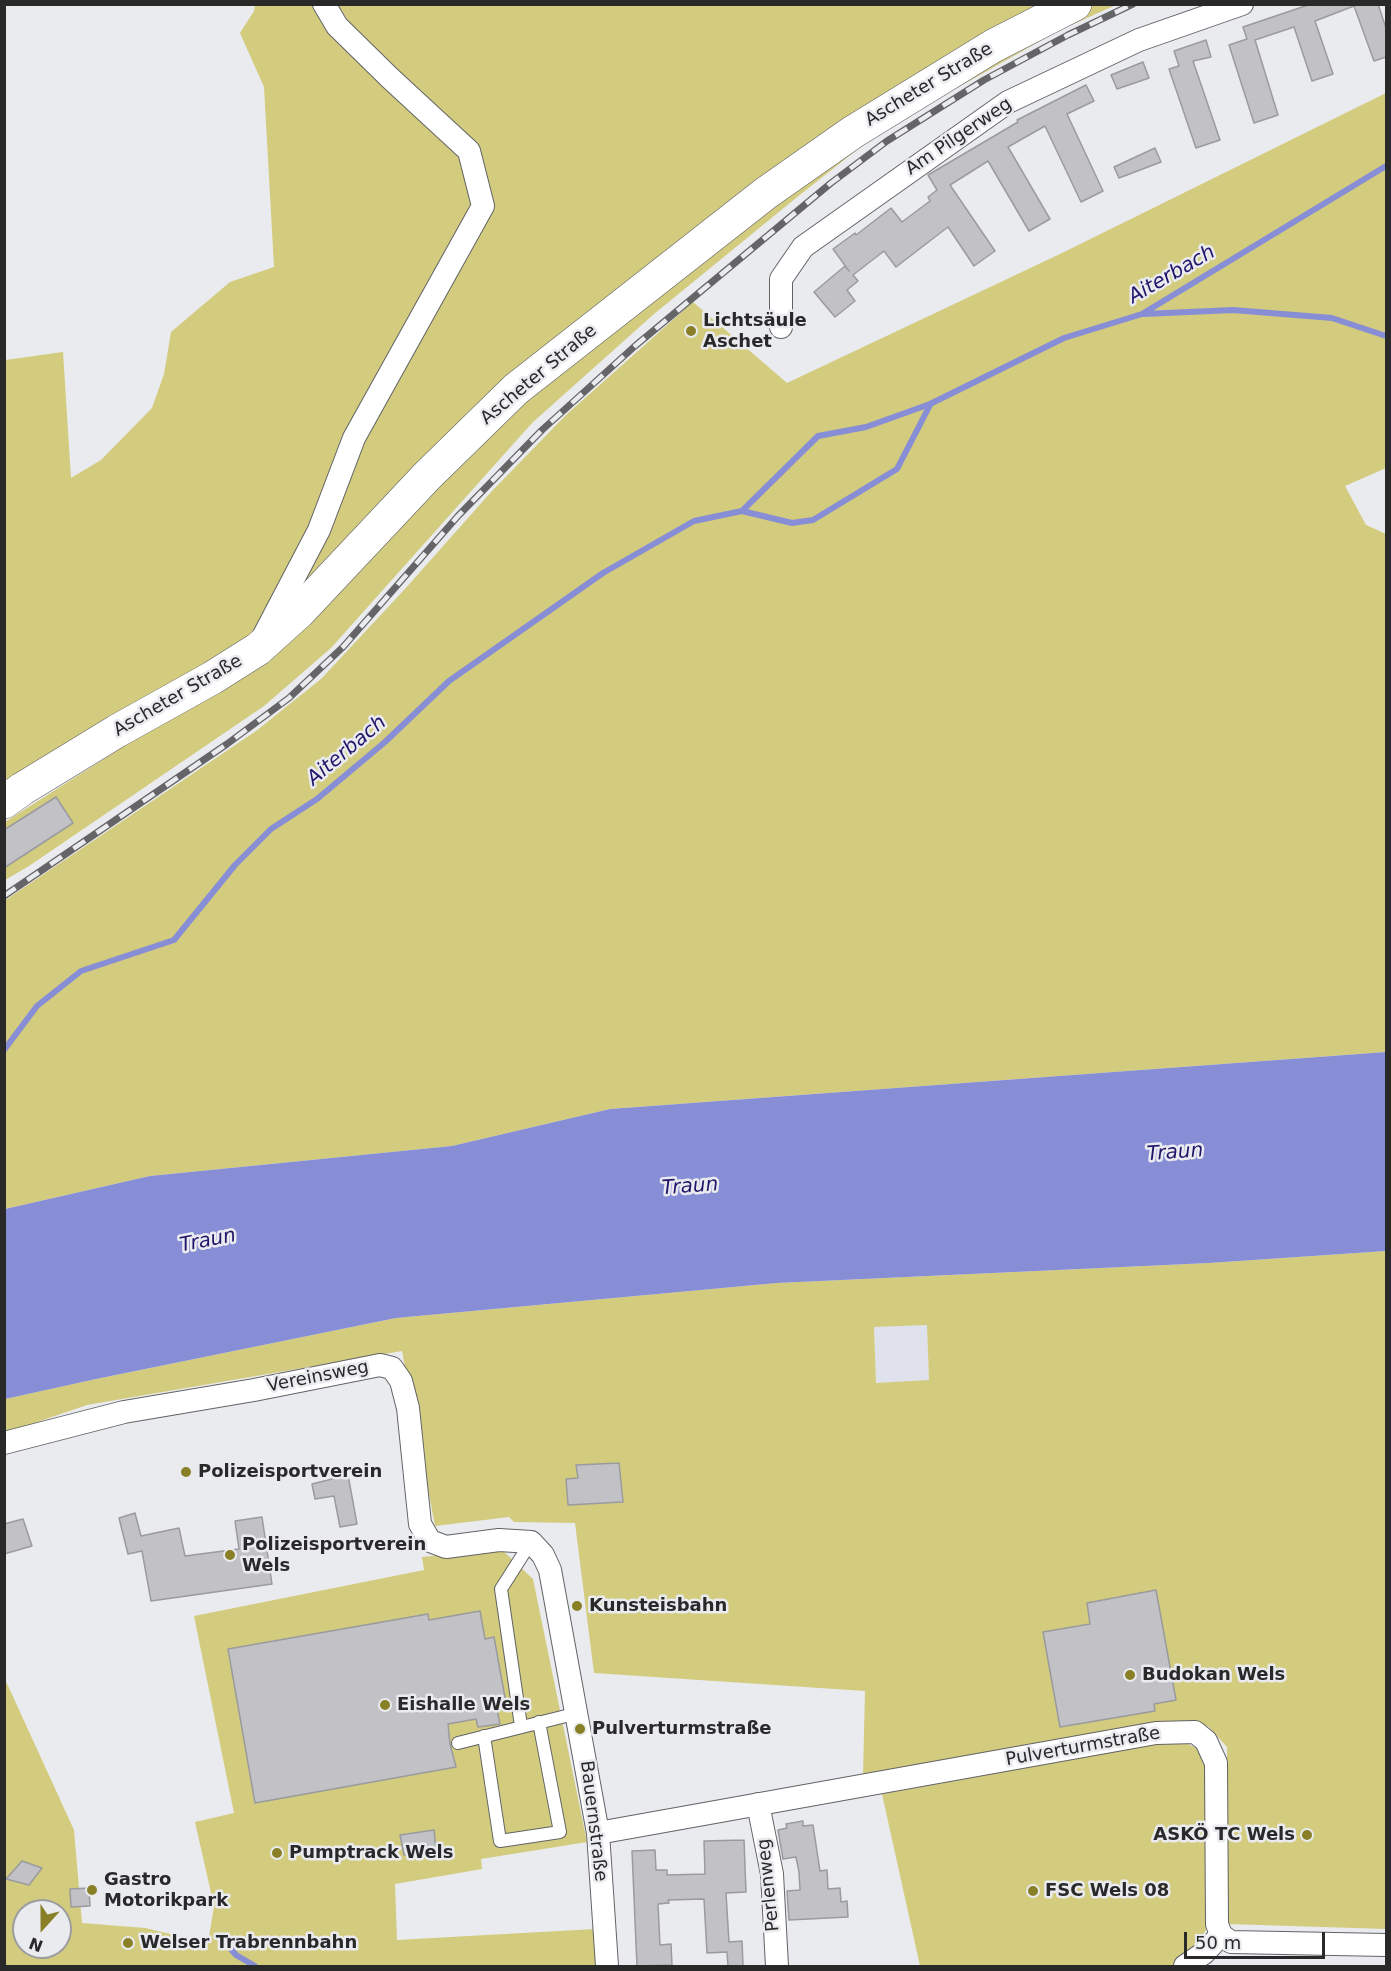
<!DOCTYPE html>
<meta charset="utf-8">
<style>
body{margin:0}
#map{position:relative;width:1391px;height:1971px;overflow:hidden;background:#eaebef;font-family:"DejaVu Sans",sans-serif}
canvas{display:block}
.frame{position:absolute;inset:0;border:6px solid #29292a;pointer-events:none}
.north{position:absolute;left:12px;top:1899px;width:60px;height:60px;box-sizing:border-box;background:#eaebef;border:2px solid #9d9da0;border-radius:50%;rotate:201deg;font-size:16px;font-weight:700;line-height:24px;text-align:center;color:#29292a}
.north::after{content:'';display:block;margin:auto;width:21px;height:27px;background:#887f26;clip-path:polygon(50% 0,100% 100%,50% 72%,0 100%)}
.scale{position:absolute;left:1184px;top:1932px;width:141px;height:27px;box-sizing:border-box;border:3px solid #29292a;border-top:0;padding-left:8px;font-size:18px;line-height:21px;white-space:nowrap;color:#29292a;-webkit-text-stroke:4px #eaebef;paint-order:stroke}
</style>
<div id="map">
<canvas width="1391" height="1971"></canvas>
<div class="frame"></div>
<div class="north">N</div>
<div class="scale">50 m</div>
</div>
<script>
const context = document.querySelector('canvas').getContext('2d');
context.lineJoin = 'round';
function paint(path, color) {
  context.fillStyle = color;
  context.fill(path, 'evenodd');
}
function toPath(rows) {
  const path = new Path2D();
  for (const r of rows) {
    path.moveTo(r[0], r[1]);
    for (let i = 2; i < r.length; i += 2) path.lineTo(r[i], r[i + 1]);
  }
  return path;
}
function strokePath(path, color, width, dash) {
  context.strokeStyle = color;
  context.lineWidth = width;
  context.lineCap = dash ? 'butt' : 'round';
  context.setLineDash(dash || []);
  context.stroke(path);
}
function drawText(font, color, halo, rows, align = 'center') {
  context.font = font + ' "DejaVu Sans",sans-serif';
  context.lineWidth = 5;
  context.setLineDash([]);
  context.textBaseline = 'middle';
  context.strokeStyle = halo;
  context.fillStyle = color;
  for (const [text, x, y, turn = 0] of rows) {
    context.save();
    context.translate(x, y);
    context.rotate((+turn || 0) * Math.PI / 180);
    context.textAlign = isNaN(turn) ? turn : align;
    if (halo) context.strokeText(text, 0, 0);
    context.fillText(text, 0, 0);
    context.restore();
  }
}
paint(toPath([
 [927,1325,929,1381,876,1383,874,1327]
]), '#dfe1ec');
paint(toPath([
 [255,5,320,5,354,30,338,5,1050,5,823,137,286,605,213,665,5,793,5,360,63,352,71,478,101,460,152,408,164,374,171,332,230,282,274,267,264,87,240,33,254,11],
 [1094,5,1116,5,1058,31,909,115,858,149,796,198,654,314,532,423,331,648,264,706,29,866,5,880,5,822,121,748,500,416,796,182,1066,18],
 [1386,93,1386,468,1345,486,1366,525,1386,534,1386,1052,610,1109,452,1146,150,1176,5,1209,4,901,256,731,321,679,404,590,492,491,566,415,693,302,787,383,1060,254],
 [1386,1251,1386,1929,1228,1924,1227,1747,1208,1726,1041,1746,863,1776,865,1691,594,1673,575,1523,514,1522,509,1517,435,1526,402,1351,87,1405,5,1433,4,1399,96,1379,396,1318,777,1283,1209,1263],
 [927,1325,929,1380,876,1383,874,1327],
 [501,1549,533,1579,587,1842,481,1859,482,1869,395,1884,397,1940,595,1929,596,1966,5,1966,4,1677,74,1830,82,1923,145,1928,208,1943,214,1906,195,1822,234,1813,194,1616,424,1570,422,1557],
 [24,1911,60,1911,60,1947,24,1947],
 [1180,1740,1200,1750,1210,1773,1208,1926,1195,1949,1172,1966,920,1966,882,1794]
]), '#d3cb7d');
paint(toPath([
 [1386,1052,1386,1251,1209,1263,777,1283,396,1318,96,1379,5,1399,5,1209,150,1176,452,1146,610,1109]
]), '#878ed6');
strokePath(toPath([
 [1144,314,1233,310,1332,318,1386,336],
 [742,511,792,523,813,520,897,469,930,405],
 [4,1050,37,1006,81,971,174,940,235,865,271,829,317,799,385,742,449,681,603,573,694,521,742,511,818,436,866,427,930,404,1064,338,1142,314,1386,166],
 [220,1936,236,1955,255,1966]
]), '#878ed6', 6);
const building = toPath([
 [1311,4,1378,4,1386,28,1386,57,1374,61,1354,6,1315,21,1333,74,1312,81,1294,27,1255,40,1278,115,1254,123,1229,45,1247,39,1243,27,1311,4],
 [1206,40,1211,57,1193,61,1220,140,1196,148,1169,69,1179,66,1174,51,1206,40],
 [1143,62,1149,78,1117,89,1111,75,1143,62],
 [1086,85,1094,101,1067,114,1103,191,1081,202,1045,126,1008,147,1050,219,1029,231,988,161,950,185,995,251,974,266,948,227,896,267,884,251,853,275,858,281,847,290,855,301,835,317,814,292,845,266,849,271,833,249,855,233,856,235,891,208,902,222,930,201,928,197,937,190,928,175,1018,122,1017,120,1086,85],
 [1155,148,1161,162,1119,178,1114,167,1155,148],
 [56,797,73,823,4,868,4,830,56,797],
 [619,1463,623,1502,568,1505,566,1479,578,1478,576,1465,619,1463],
 [348,1475,357,1524,340,1527,334,1496,315,1499,312,1484,348,1475],
 [135,1513,141,1536,179,1528,185,1556,239,1549,235,1521,262,1517,272,1584,151,1601,142,1551,128,1554,119,1518,135,1513],
 [23,1519,32,1546,4,1554,4,1524,23,1519],
 [1156,1590,1176,1700,1154,1704,1155,1711,1060,1727,1043,1632,1090,1624,1087,1603,1156,1590],
 [480,1611,485,1639,494,1637,506,1703,496,1705,500,1724,478,1727,476,1719,448,1724,450,1744,456,1767,255,1803,228,1649,428,1614,429,1620,480,1611],
 [803,1821,803,1826,813,1825,820,1871,827,1870,828,1889,840,1888,841,1902,847,1901,848,1917,789,1920,787,1891,800,1890,799,1872,796,1857,783,1859,778,1830,787,1828,786,1824,803,1821],
 [434,1830,436,1850,404,1855,400,1835,434,1830],
 [744,1840,746,1892,726,1893,729,1942,742,1941,743,1966,728,1966,727,1952,707,1953,704,1899,668,1900,669,1903,658,1904,660,1945,671,1944,672,1965,637,1966,632,1851,655,1850,656,1870,667,1870,667,1875,705,1874,704,1841,744,1840],
 [22,1861,42,1868,29,1885,6,1879,22,1861],
 [89,1888,90,1906,71,1907,70,1889,89,1888]
]);
paint(building, '#c1c1c6');
strokePath(building, '#9a9b9f', 1.5);
const lane = toPath([
 [521,1726,501,1589,531,1542],
 [484,1736,500,1841,560,1832,539,1722],
 [458,1743,578,1713]
]);
const street = toPath([
 [781,327,781,279,803,247,1008,102,1139,40,1242,4],
 [263,637,319,530,354,438,483,206,469,151,390,78,337,26,324,4],
 [4,1443,124,1412,254,1390,380,1365,392,1368,401,1381,408,1408,420,1524,430,1541,446,1547,499,1540,531,1542,543,1555,550,1570,598,1833,607,1966],
 [758,1804,772,1874,777,1966],
 [598,1833,1156,1733,1195,1732,1206,1741,1216,1763,1217,1924,1221,1935,1231,1942,1386,1945],
 [1185,1966,1204,1953,1221,1935]
]);
const secondary = toPath([
 [4,802,22,789,117,731,212,678,258,649,299,612,427,476,516,389,766,193,853,132,993,46,1075,4]
]);
strokePath(lane, '#626367', 14);
strokePath(street, '#626367', 24);
strokePath(secondary, '#626367', 34);
strokePath(lane, '#fff', 12);
strokePath(street, '#fff', 22);
strokePath(secondary, '#fff', 33);
const rail = toPath([
 [4,896,227,744,289,698,343,647,458,516,542,430,635,346,831,183,887,141,984,80,1068,35,1133,4]
]);
strokePath(rail, '#656567', 7);
strokePath(rail, '#eaebef', 4.5, [14]);
for (const [x, y, r, color] of [
 [691,331,6,"#887f26"],
 [186,1472,6,"#887f26"],
 [230,1555,6,"#887f26"],
 [577,1606,6,"#887f26"],
 [1130,1675,6,"#887f26"],
 [385,1705,6,"#887f26"],
 [580,1729,6,"#887f26"],
 [1307,1835,6,"#887f26"],
 [277,1853,6,"#887f26"],
 [92,1890,6,"#887f26"],
 [1033,1891,6,"#887f26"],
 [128,1943,6,"#887f26"]
]) {
  const dot = new Path2D();
  dot.arc(x, y, r, 0, 2 * Math.PI);
  context.fillStyle = color;
  context.fill(dot);
  strokePath(dot, '#eaebef', 2);
}
drawText('18px', '#29292a', '#eaebef', [
 ["Ascheter Straße",929,85,-31],
 ["Am Pilgerweg",959,137,-34],
 ["Ascheter Straße",539,375,-40],
 ["Ascheter Straße",178,696,-30],
 ["Vereinsweg",318,1377,-11],
 ["Pulverturmstraße",1083,1747,-10],
 ["Bauernstraße",593,1821,83],
 ["Perlenweg",769,1885,-96]
]);
drawText('bold 18px', '#29292a', '#eaebef', [
 ["Lichtsäule",703,321],
 ["Aschet",703,342],
 ["Polizeisportverein",198,1472],
 ["Polizeisportverein",242,1545],
 ["Wels",242,1566],
 ["Kunsteisbahn",589,1606],
 ["Budokan Wels",1142,1675],
 ["Eishalle Wels",397,1705],
 ["Pulverturmstraße",592,1729],
 ["ASKÖ TC Wels",1295,1835,"right"],
 ["Pumptrack Wels",289,1853],
 ["Gastro",104,1880],
 ["Motorikpark",104,1901],
 ["FSC Wels 08",1045,1891],
 ["Welser Trabrennbahn",140,1943]
], 'left');
drawText('italic 20px', '#22166b', '#eaebef', [
 ["Aiterbach",1172,275,-30],
 ["Aiterbach",347,751,-40],
 ["Traun",1175,1153,-4],
 ["Traun",690,1187,-4],
 ["Traun",208,1241,-11]
]);
</script>
